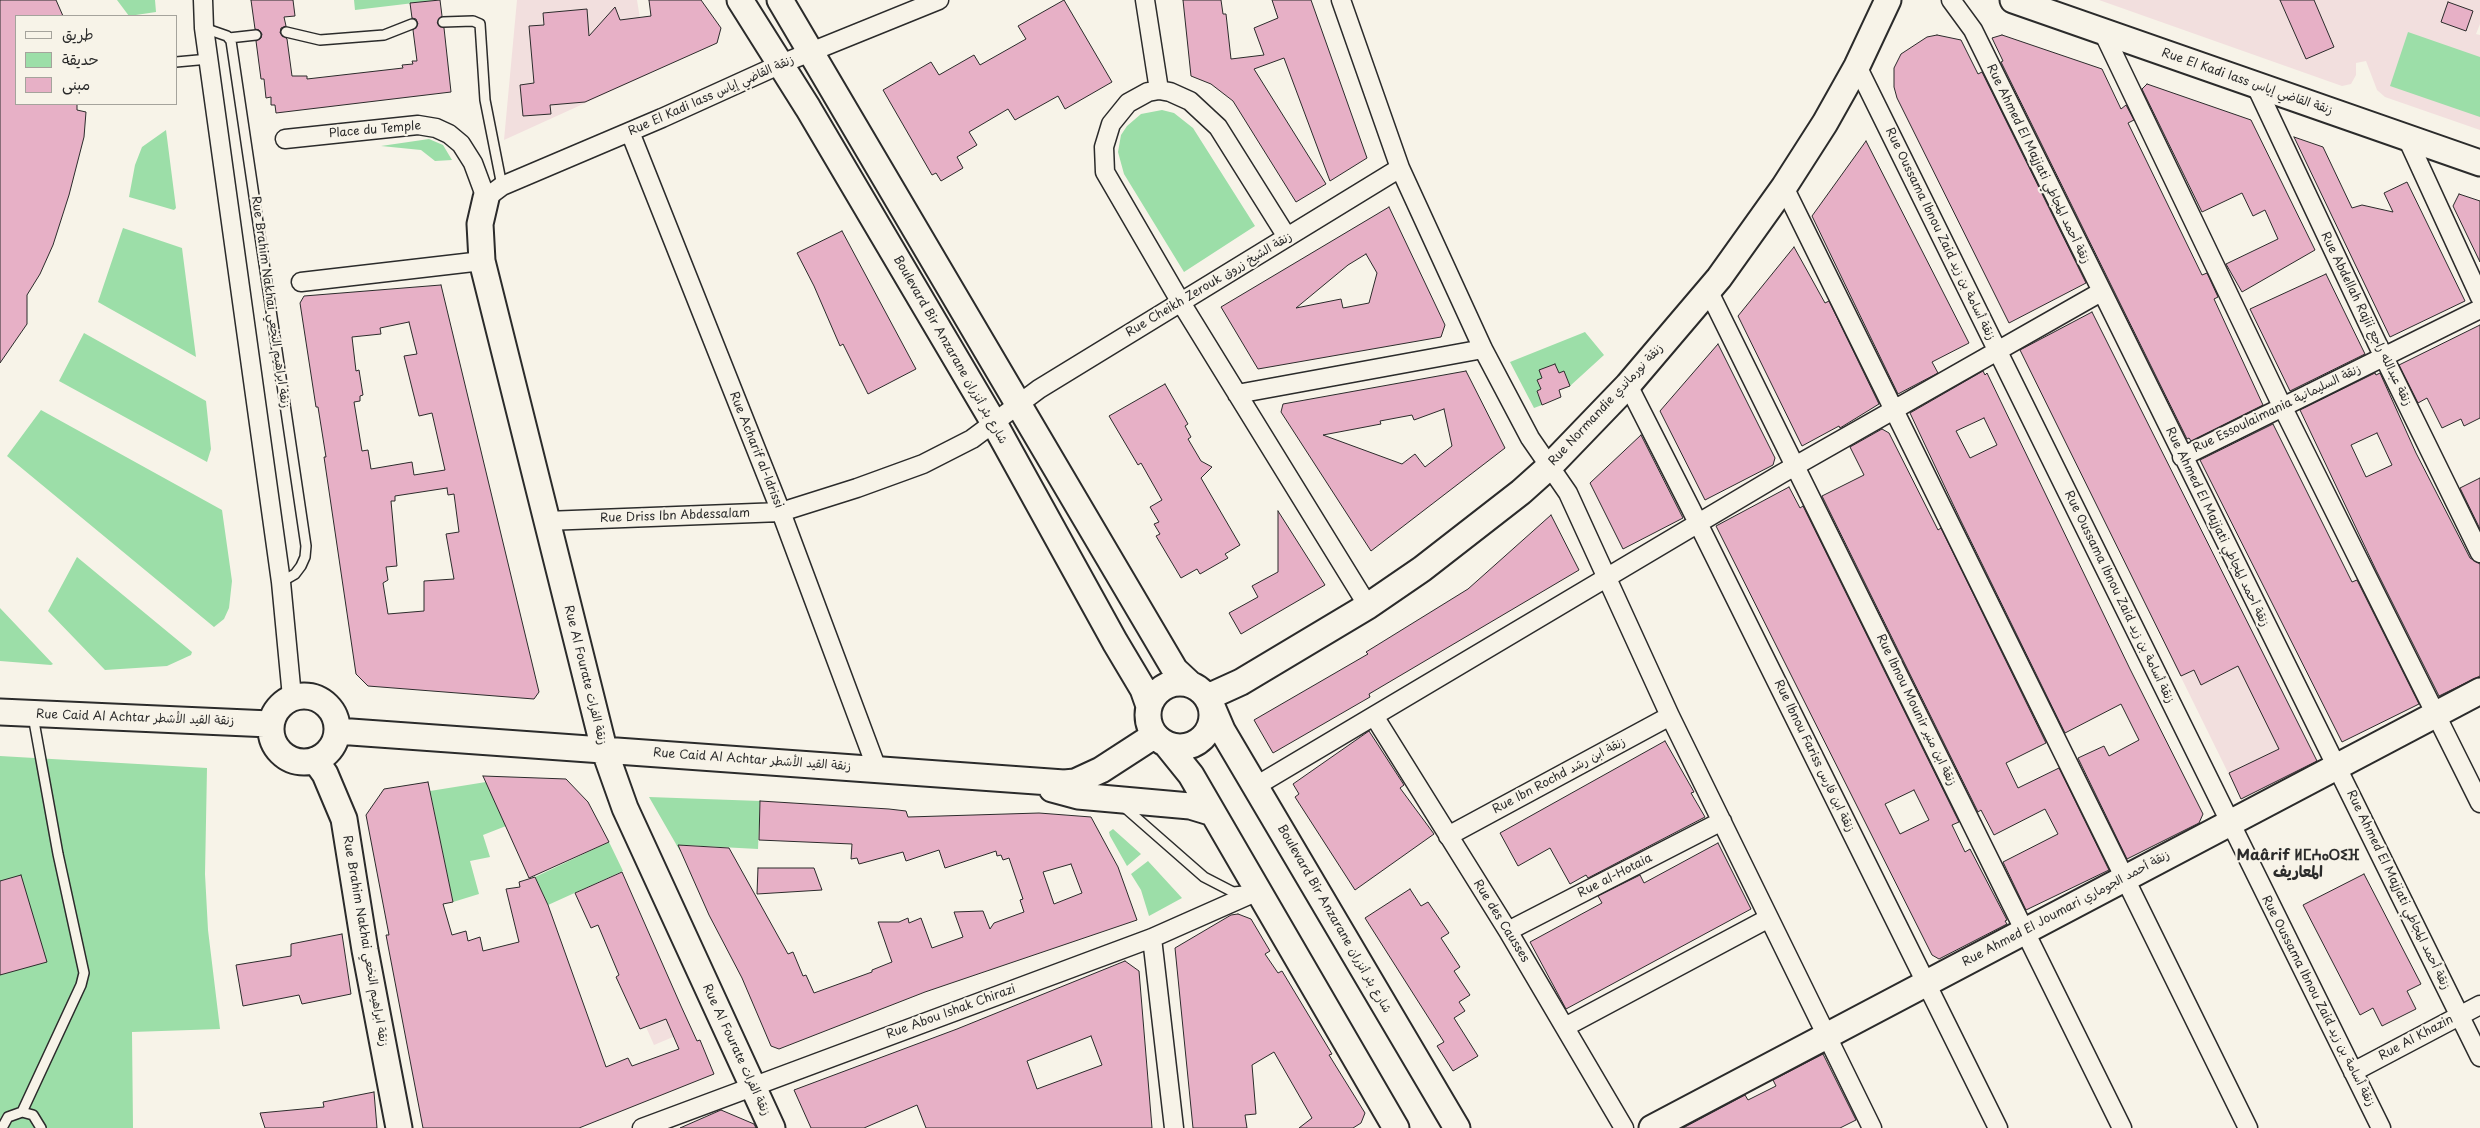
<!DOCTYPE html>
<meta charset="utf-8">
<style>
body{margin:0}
#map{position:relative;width:2480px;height:1128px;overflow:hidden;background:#f7f3e8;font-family:"Playpen Sans","Playpen Sans Arabic",sans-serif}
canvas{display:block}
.legend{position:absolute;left:15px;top:15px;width:162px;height:90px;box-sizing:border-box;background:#f7f3e8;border:1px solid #a5a39c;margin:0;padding:6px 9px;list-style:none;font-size:15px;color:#2b2b2b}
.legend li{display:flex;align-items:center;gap:10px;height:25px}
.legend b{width:25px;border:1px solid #a5a39c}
</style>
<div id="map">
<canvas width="2480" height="1128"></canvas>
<ul class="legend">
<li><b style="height:6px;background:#f7f3e8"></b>طريق</li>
<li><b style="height:14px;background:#9cdea8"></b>حديقة</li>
<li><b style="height:14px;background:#e7b0c6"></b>مبنى</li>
</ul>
</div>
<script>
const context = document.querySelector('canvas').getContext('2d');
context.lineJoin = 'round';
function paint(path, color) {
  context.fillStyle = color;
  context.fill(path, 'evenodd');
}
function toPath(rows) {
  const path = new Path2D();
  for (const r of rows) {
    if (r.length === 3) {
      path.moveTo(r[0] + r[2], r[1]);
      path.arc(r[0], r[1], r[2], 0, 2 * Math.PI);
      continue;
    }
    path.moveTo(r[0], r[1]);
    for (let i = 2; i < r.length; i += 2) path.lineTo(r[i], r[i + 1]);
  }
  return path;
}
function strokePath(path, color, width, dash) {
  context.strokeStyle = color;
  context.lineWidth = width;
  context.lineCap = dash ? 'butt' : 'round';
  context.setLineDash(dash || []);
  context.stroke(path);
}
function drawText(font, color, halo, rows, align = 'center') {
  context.font = font + ' "Playpen Sans","Playpen Sans Arabic","Noto Sans Tifinagh",sans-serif';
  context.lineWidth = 4.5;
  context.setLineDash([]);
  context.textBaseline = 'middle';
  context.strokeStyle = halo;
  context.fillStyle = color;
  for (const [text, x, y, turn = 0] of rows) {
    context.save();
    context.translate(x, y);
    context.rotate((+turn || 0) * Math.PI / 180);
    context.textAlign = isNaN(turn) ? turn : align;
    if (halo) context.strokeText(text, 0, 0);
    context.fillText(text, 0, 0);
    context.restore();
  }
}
paint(toPath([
 [517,0,637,0,649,74,504,140],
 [2099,0,2480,0,2480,24,2476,34,2480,35,2480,130,2385,97,2377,90,2366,61,2356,63,2356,75,2351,84,2342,86],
 [2250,626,2317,762,2241,799,2174,663],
 [683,1011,692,1029,654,1045,646,1027]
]), '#f2dfde');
paint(toPath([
 [117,0,155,0,156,12,129,16],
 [354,0,439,0,355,10],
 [2408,32,2480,57,2480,117,2390,86],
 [1162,110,1174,113,1193,128,1255,226,1184,272,1124,174,1118,152,1121,135,1127,126,1141,114],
 [166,130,176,208,174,210,129,197,135,165,142,147],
 [429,139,443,145,452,160,435,161,421,150,381,146],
 [123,228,182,248,196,357,98,302],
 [1585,332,1604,355,1570,386,1564,371,1559,373,1555,364,1540,370,1542,378,1537,380,1541,389,1537,392,1542,405,1534,408,1510,362],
 [84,333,206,401,211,449,207,462,59,381],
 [41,410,222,510,232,581,229,608,224,619,214,627,7,456],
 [77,557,192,652,191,655,167,666,105,670,48,611],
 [0,608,53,664,51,665,0,661],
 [0,756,207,768,205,874,208,930,220,1029,132,1032,133,1128,0,1128],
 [486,782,506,826,483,835,490,857,470,861,479,894,453,902,430,791],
 [649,797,760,801,758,849,683,845,680,851],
 [1113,829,1141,854,1127,866,1110,836,1109,832],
 [609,842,623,871,548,905,535,877],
 [1148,861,1182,898,1149,916,1141,890,1131,874]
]), '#9cdea8');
const building = toPath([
 [0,0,56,0,63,16,16,16,16,104,77,104,77,110,86,112,84,137,69,195,53,245,40,274,27,295,27,324,0,363,0,0],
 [251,0,293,0,295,16,284,17,286,26,281,28,280,33,287,39,292,76,307,76,307,79,403,68,402,65,413,64,412,61,417,61,413,30,418,24,416,19,412,18,410,3,440,0,442,16,437,23,444,28,451,92,276,113,275,105,271,105,271,97,266,98,264,79,261,79,256,41,261,38,262,34,259,30,255,29,251,0],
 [649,0,701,0,721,28,717,43,585,102,550,105,551,114,523,116,520,85,534,83,529,26,544,25,543,13,587,9,589,36,615,7,620,20,651,16,649,0],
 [1064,0,1112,82,1065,109,1058,96,1015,120,1008,109,969,132,977,145,957,157,963,168,941,181,936,173,932,175,883,90,931,62,939,75,974,55,980,65,1026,39,1018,26,1064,0],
 [1183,0,1221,0,1223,14,1226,14,1231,59,1264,55,1254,28,1278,18,1272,0,1311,0,1367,158,1330,181,1284,58,1254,69,1326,184,1296,202,1233,101,1211,84,1191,76,1183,0],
 [2280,0,2314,0,2334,47,2306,59,2280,0],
 [2448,2,2473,11,2466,31,2441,22,2448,2],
 [1937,35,1961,40,1978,74,1982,72,2086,283,2009,323,1897,98,1894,87,1894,68,1901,54,1927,37,1937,35],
 [2002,35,2102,69,2121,109,2126,105,2134,120,2128,123,2202,275,2207,273,2218,297,2214,299,2263,405,2191,441,2189,438,2187,439,2001,62,2003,61,1992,38,2002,35],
 [2147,84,2251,120,2315,250,2242,292,2226,264,2278,239,2265,210,2253,216,2242,193,2202,212,2142,89,2147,84],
 [2294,137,2323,147,2352,208,2362,205,2393,212,2384,193,2407,182,2465,301,2390,337,2294,137],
 [1866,141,1969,343,1932,362,1938,373,1898,394,1812,216,1866,141],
 [2459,194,2480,201,2480,262,2453,206,2459,194],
 [1389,207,1445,325,1441,337,1258,369,1221,307,1389,207],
 [1366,254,1377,273,1369,303,1343,308,1341,299,1296,308,1348,265,1366,254],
 [842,231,916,369,868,394,843,344,840,346,814,286,797,253,842,231],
 [1794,247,1825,303,1829,301,1879,404,1840,428,1839,426,1802,446,1738,316,1794,247],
 [2326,274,2365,354,2290,391,2250,309,2326,274],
 [441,285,539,692,534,699,368,686,356,674,324,457,326,457,318,407,316,407,300,303,304,296,441,285],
 [409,322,417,354,404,356,419,416,432,413,445,470,414,475,412,462,371,469,368,450,362,451,354,402,360,401,360,396,363,395,359,370,356,371,352,337,381,334,380,328,409,322],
 [447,488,448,495,454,494,459,532,446,534,454,579,424,581,424,611,388,614,383,583,388,580,386,567,397,566,391,501,395,501,395,496,447,488],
 [2092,312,2317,761,2241,799,2229,773,2279,749,2238,666,2201,685,2194,670,2181,676,2020,350,2092,312],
 [2480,325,2480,418,2464,426,2461,419,2442,428,2427,398,2418,403,2399,365,2480,325],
 [1718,344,1775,458,1773,465,1705,500,1660,411,1718,344],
 [1555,364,1559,373,1564,371,1570,386,1559,390,1561,397,1542,405,1537,391,1541,389,1537,380,1542,378,1539,370,1555,364],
 [1466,371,1505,448,1371,551,1281,412,1283,404,1466,371],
 [1444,409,1452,446,1425,467,1415,454,1402,464,1323,435,1381,424,1380,421,1412,415,1414,420,1444,409],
 [1983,371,1985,375,1987,373,2130,669,2203,814,2199,823,2127,859,2078,758,2104,746,2109,756,2139,740,2121,704,2065,733,1960,519,1910,413,1983,371],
 [1984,418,1997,445,1970,458,1956,431,1984,418],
 [2375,373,2376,375,2380,373,2416,453,2470,558,2480,564,2480,676,2439,696,2376,570,2300,410,2375,373],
 [2377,433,2392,465,2366,477,2351,445,2377,433],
 [1165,384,1188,424,1185,426,1191,437,1188,439,1201,461,1212,467,1201,478,1240,545,1225,554,1228,558,1200,574,1197,569,1181,578,1156,536,1160,534,1154,524,1159,522,1150,507,1162,500,1141,463,1138,465,1109,416,1165,384],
 [2273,424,2352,582,2357,580,2419,704,2342,742,2200,460,2273,424],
 [1882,429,1889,433,1938,530,1941,528,2046,743,2006,763,2018,788,2059,768,2109,870,2026,910,2003,862,2058,834,2045,809,1994,835,1981,810,1978,812,1822,496,1864,475,1850,447,1882,429],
 [1641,435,1683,518,1623,549,1590,483,1641,435],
 [2480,478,2480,529,2460,488,2480,478],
 [1789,487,1800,508,1803,506,1959,822,1952,825,1965,852,1970,849,2007,920,2005,921,2007,924,1939,959,1932,955,1716,526,1789,487],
 [1914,790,1929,820,1900,834,1885,804,1914,790],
 [1278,511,1325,585,1241,634,1229,613,1258,597,1252,586,1278,572,1278,511],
 [1551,515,1579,570,1369,694,1370,697,1273,753,1254,720,1368,654,1366,652,1468,589,1551,515],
 [1369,731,1404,785,1400,788,1434,834,1355,890,1295,797,1299,794,1293,784,1369,731],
 [1665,741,1694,792,1691,793,1705,817,1588,878,1586,875,1570,884,1550,848,1518,866,1500,833,1665,741],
 [483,776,566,779,588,802,609,842,529,878,483,776],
 [428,782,453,902,443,904,452,935,466,931,468,941,480,937,483,951,519,942,506,889,520,887,519,882,535,877,548,905,606,1067,628,1058,632,1066,679,1049,666,1019,640,1029,616,977,619,975,598,925,591,928,575,893,622,872,681,1006,697,1041,700,1040,714,1074,579,1128,423,1128,386,935,389,935,366,815,384,789,428,782],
 [760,801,889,809,906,811,908,817,1039,813,1091,817,1118,867,1137,920,925,992,779,1049,771,1046,742,978,709,915,678,845,729,848,788,954,793,952,803,976,806,975,814,993,872,972,872,970,892,962,878,922,899,922,908,918,909,923,921,918,932,948,963,937,954,912,983,911,990,929,994,923,1024,912,1020,900,1023,899,1009,858,1003,860,1001,855,997,856,996,851,945,868,939,850,906,861,903,852,859,864,857,858,851,859,852,844,759,840,760,801],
 [1071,864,1082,893,1054,904,1043,872,1071,864],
 [1718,843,1751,909,1566,1009,1530,942,1602,903,1598,896,1640,875,1644,883,1718,843],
 [758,868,814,868,822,890,757,894,758,868],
 [2364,874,2421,984,2407,991,2416,1009,2382,1026,2373,1008,2360,1015,2303,905,2364,874],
 [21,875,47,962,0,975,0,881,21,875],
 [1410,889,1421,906,1428,902,1449,933,1441,938,1460,967,1454,971,1470,995,1459,1002,1465,1011,1454,1018,1478,1056,1453,1071,1437,1046,1444,1042,1365,918,1410,889],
 [1238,914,1251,919,1270,951,1265,954,1278,973,1282,971,1332,1054,1329,1055,1365,1113,1361,1123,1353,1128,1299,1128,1312,1118,1274,1052,1252,1065,1256,1114,1245,1115,1247,1128,1193,1128,1175,948,1231,915,1238,914],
 [342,934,351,994,302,1004,299,995,243,1006,236,965,291,956,291,944,342,934],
 [1125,961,1139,971,1152,1128,926,1128,917,1105,864,1128,811,1128,794,1090,957,1029,1125,961],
 [1091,1036,1102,1065,1037,1089,1027,1061,1091,1036],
 [1823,1054,1856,1120,1840,1128,1683,1128,1745,1095,1748,1100,1776,1086,1773,1080,1823,1054],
 [374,1092,377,1128,265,1128,260,1113,324,1107,323,1102,374,1092],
 [721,1110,754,1124,756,1128,680,1128,721,1110]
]);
paint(building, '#e7b0c6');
strokePath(building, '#2b2b2b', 1);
const lane = toPath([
 [443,22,473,21,480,24,485,100,502,186],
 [204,28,227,36,231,41,306,546,305,557,301,566,295,574,281,582],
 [286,32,320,40,384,35,412,24],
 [229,38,256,35],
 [176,62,209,59],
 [1123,806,1204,877,1233,892,1244,891],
 [22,1112,81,985,84,973,58,854,33,716],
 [2,1128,8,1117,22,1112,33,1115,41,1128]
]);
const street = toPath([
 [203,0,204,28,281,582,292,697],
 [1145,0,1159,90],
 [1341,0,1400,168,1483,349,1530,438,1568,493,1670,716,1872,1128],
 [1951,0,1973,30,2480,1057],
 [2103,32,2282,406,2480,803],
 [1857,66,2381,1128],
 [2255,84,2377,343,2480,553],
 [630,132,781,512,877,769],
 [2407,138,2480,297],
 [285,139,418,125,436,128,449,134,461,144,473,163,486,198,502,186,662,118,781,64,939,0],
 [1784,187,2248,1128],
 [1287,237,1218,127,1190,101,1170,92,1159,90,1148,92,1128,103,1111,124,1104,147,1105,172,1180,301,1368,606],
 [301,282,482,261],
 [1709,292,2122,1128],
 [1628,385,1690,507,1998,1128],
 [1237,394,1483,349],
 [2182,457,2480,309],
 [546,521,781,512,857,488,923,464,972,439,1039,389,1400,168],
 [1374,716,1508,931,1624,1128],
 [1256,786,1781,474,2101,292],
 [1448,836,1670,716],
 [1508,931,1722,821],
 [1152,938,1174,1128],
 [1565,1027,1769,918],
 [2353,1072,2480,1005],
 [642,1128,1152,938,1258,891]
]);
const secondary = toPath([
 [740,0,808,108,994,423,1115,642,1143,689,1149,706],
 [780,0,1175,670,1190,684],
 [2013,0,2480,163],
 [486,198,480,224,482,261,604,749,625,808,772,1128],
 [1180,715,32],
 [304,729,33],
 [1208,697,1241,682,1368,606,1422,569,1521,492,1550,466,1628,385,1719,278,1784,187,1825,123,1857,66,1888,0],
 [1213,709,1222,730,1457,1128],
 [0,712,270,724],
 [337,731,1064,783,1075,782,1101,770,1155,735],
 [1166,744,1191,775,1396,1128],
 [315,760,325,774,344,819,365,950,399,1128],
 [1052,789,1078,796,1190,806,1213,813],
 [1652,1128,2480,691]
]);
strokePath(lane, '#2b2b2b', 12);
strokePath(street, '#2b2b2b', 21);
strokePath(secondary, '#2b2b2b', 29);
strokePath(lane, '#f7f3e8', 9);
strokePath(street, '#f7f3e8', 18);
strokePath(secondary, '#f7f3e8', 25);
drawText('12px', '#2b2b2b', '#f7f3e8', [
 ["Rue El Kadi Iass زنقة القاضي إياس",2247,82,19],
 ["Rue El Kadi Iass زنقة القاضي إياس",711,96,-24],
 ["Place du Temple",375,130,-5],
 ["Rue Ahmed El Majjati زنقة أحمد المجاطي",2038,164,64],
 ["Rue Oussama Ibnou Zaid زنقة أسامة بن زيد",1940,234,64],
 ["Rue Cheikh Zerouk زنقة الشيخ زروق",1209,285,-31],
 ["Rue Brahim Nakhai زنقة ابراهيم النخعي",270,302,82],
 ["Rue Abdellah Rajii زنقة عبدالله راجع",2366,319,64],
 ["Boulevard Bir Anzarane شارع بئر أنزران",950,350,60],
 ["Rue Normandie زنقة نورماندي",1606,405,-47],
 ["Rue Essoulaimania زنقة السليمانية",2277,409,-26],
 ["Rue Acharif al-Idrissi",756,450,68],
 ["Rue Driss Ibn Abdessalam",675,516,-2],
 ["Rue Ahmed El Majjati زنقة أحمد المجاطي",2217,527,64],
 ["Rue Oussama Ibnou Zaid زنقة أسامة بن زيد",2119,597,64],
 ["Rue Al Fourate زنقة الفرات",585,675,76],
 ["Rue Ibnou Mounir زنقة ابن منير",1916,710,64],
 ["Rue Caid Al Achtar زنقة القيد الأشطر",135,718,2],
 ["Rue Ibnou Fariss زنقة ابن فارس",1814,756,64],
 ["Rue Caid Al Achtar زنقة القيد الأشطر",752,760,4],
 ["Rue Ibn Rochd زنقة ابن رشد",1559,776,-28],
 ["Rue al-Hotaia",1615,876,-27],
 ["Rue Ahmed El Majjati زنقة أحمد المجاطي",2398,890,64],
 ["Rue Ahmed El Joumari زنقة أحمد الجوماري",2066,909,-28],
 ["Boulevard Bir Anzarane شارع بئر أنزران",1334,919,60],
 ["Rue des Causses",1501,921,58],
 ["Rue Brahim Nakhai زنقة ابراهيم النخعي",365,941,80],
 ["Rue Oussama Ibnou Zaid زنقة أسامة بن زيد",2318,1001,63],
 ["Rue Abou Ishak Chirazi",951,1012,-20],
 ["Rue Al Khazin",2416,1038,-28],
 ["Rue Al Fourate زنقة الفرات",736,1050,65]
]);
drawText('bold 15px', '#2b2b2b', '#f7f3e8', [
 ["Maârif ⵍⵎⵄⴰⵔⵉⴼ",2298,856],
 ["المعاريف",2298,873]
]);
</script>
